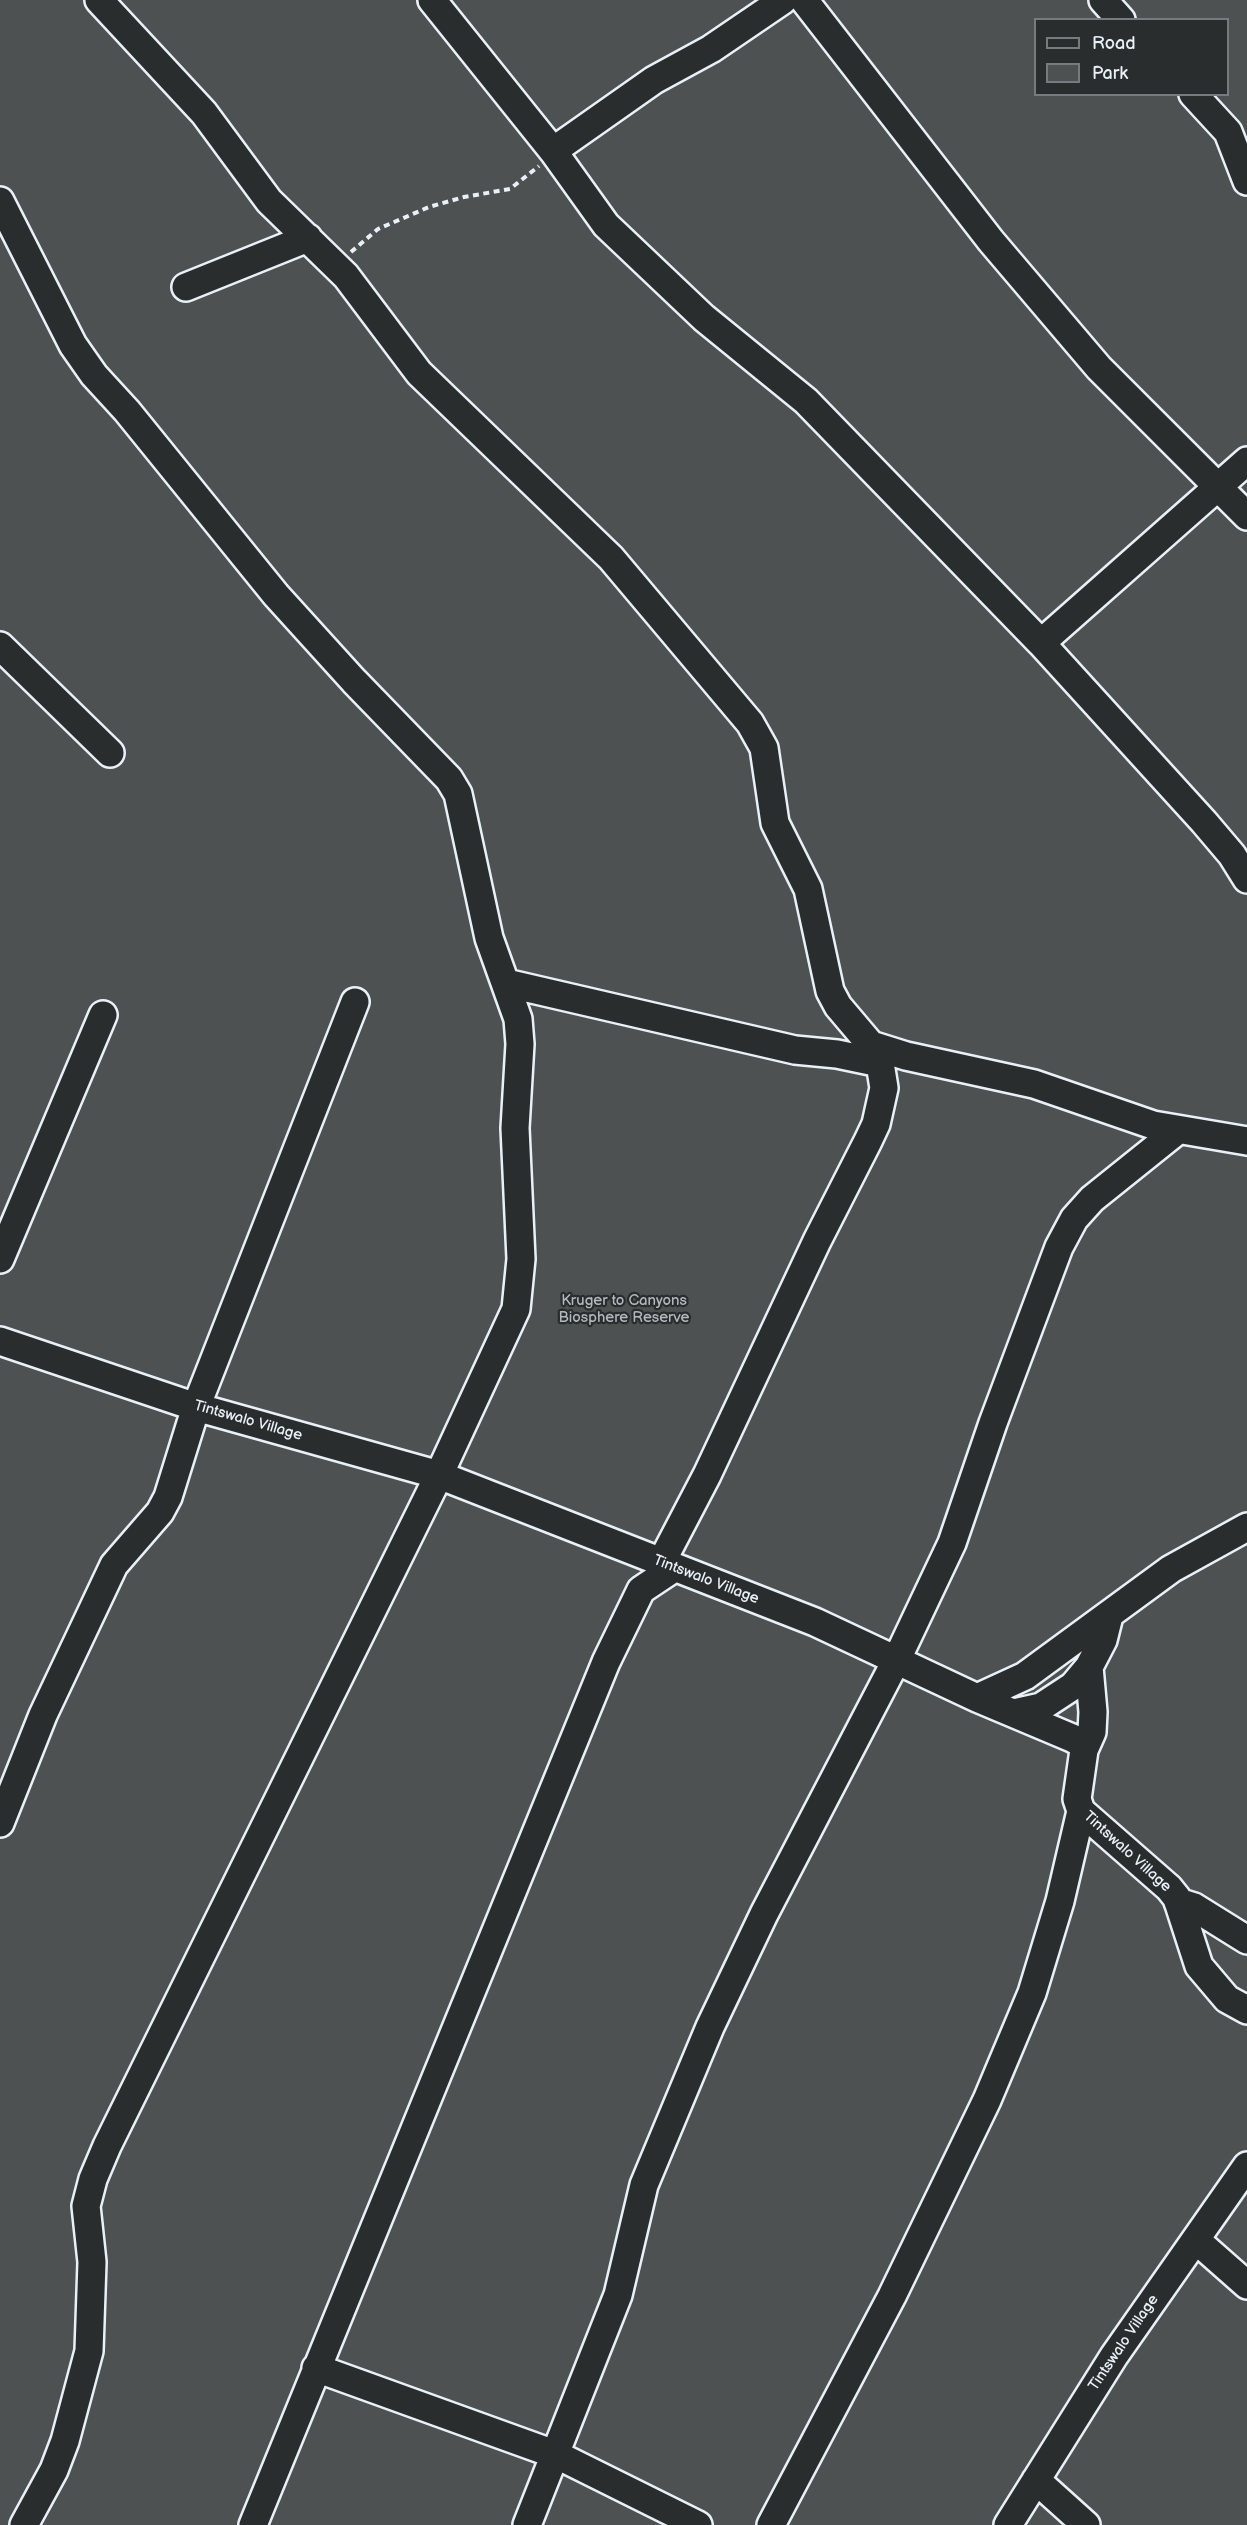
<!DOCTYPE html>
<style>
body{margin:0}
#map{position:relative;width:1247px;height:2525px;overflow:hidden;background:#35393a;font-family:"Balsamiq Sans",sans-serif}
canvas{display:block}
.legend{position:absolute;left:1034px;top:18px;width:195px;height:78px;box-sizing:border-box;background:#2a2d2e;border:2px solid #767b7f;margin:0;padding:8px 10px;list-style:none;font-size:18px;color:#e8f1f8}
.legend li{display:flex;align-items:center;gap:12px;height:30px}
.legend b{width:30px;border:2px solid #767b7f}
</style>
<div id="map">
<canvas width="1247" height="2525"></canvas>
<ul class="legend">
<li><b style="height:8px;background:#2a2d2e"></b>Road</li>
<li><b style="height:16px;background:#4d5152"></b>Park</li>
</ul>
</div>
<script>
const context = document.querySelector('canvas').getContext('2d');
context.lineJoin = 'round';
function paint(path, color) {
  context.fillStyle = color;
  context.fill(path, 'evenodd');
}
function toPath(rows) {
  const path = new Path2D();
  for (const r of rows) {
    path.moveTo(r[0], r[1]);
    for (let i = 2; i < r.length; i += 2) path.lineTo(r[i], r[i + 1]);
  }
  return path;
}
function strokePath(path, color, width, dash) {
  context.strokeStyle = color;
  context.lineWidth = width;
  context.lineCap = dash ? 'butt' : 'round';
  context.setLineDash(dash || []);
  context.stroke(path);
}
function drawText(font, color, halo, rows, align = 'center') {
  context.font = font + ' "Balsamiq Sans",sans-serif';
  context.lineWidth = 4.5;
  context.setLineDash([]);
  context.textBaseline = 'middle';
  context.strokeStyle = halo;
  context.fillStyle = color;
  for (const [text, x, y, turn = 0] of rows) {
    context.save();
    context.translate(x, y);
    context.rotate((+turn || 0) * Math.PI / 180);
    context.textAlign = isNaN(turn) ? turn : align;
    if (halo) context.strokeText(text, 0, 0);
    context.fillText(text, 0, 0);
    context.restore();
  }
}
paint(toPath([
 [0,0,1247,0,1247,2525,0,2525],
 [1036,20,1228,20,1228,94,1036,94]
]), '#4d5152');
const minor = toPath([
 [99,0,204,113,269,201,346,276,419,373,611,558,750,723,764,748,775,823,808,889,830,991,838,1006,871,1045,880,1063,884,1088,876,1124,868,1141,817,1241,707,1475,661,1563],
 [432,0,553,151,606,225,704,318,806,401,1041,643,1204,822,1232,855,1247,879],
 [804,0,991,241,1099,368,1247,516],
 [1103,0,1121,20],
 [1193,94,1228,132,1247,181],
 [553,151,654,80,711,49,783,0],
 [0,201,73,345,94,375,127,411,276,595,354,681,449,779,458,794,489,938,518,1019,520,1044,515,1128,521,1259,516,1309,439,1475,107,2146,93,2179,86,2206,92,2262,89,2351,65,2441,54,2470,24,2525],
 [186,287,308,238],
 [1041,643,1247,461],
 [0,646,110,753],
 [506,983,795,1050,837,1054,880,1063],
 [871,1045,906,1056,1034,1084,1153,1125,1247,1141],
 [0,1259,103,1015],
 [0,1341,196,1407,439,1475,815,1622,977,1698,1072,1738,1081,1743,1084,1750,1077,1799,1081,1811,1169,1888,1177,1898,1199,1966,1227,1999,1247,2010],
 [977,1698,1025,1676,1171,1569,1247,1527],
 [1014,1713,1041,1707,1073,1686,1089,1667,1103,1640,1109,1616],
 [1084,1750,1092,1732,1093,1712,1089,1667],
 [0,1823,43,1715,114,1565,160,1512,168,1497,196,1407,355,1002],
 [1178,1902,1194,1907,1247,1940],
 [1196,2240,1247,2285],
 [316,2368,557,2455,698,2525],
 [1036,2480,1086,2525],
 [253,2525,606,1662,641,1590,674,1568],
 [527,2525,618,2295,644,2185,710,2027,764,1914,897,1659,952,1543,993,1423,1059,1247,1074,1219,1092,1199,1178,1130],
 [771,2525,892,2296,987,2100,1032,1993,1060,1901,1081,1811],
 [1008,2525,1114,2356,1247,2166]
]);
strokePath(minor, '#e8f1f8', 32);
strokePath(toPath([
 [351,252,378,229,429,207,464,197,510,189,539,166]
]), '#e8f1f8', 4, [6, 4.5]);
strokePath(minor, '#2a2d2e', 27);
drawText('15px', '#b2b9be', '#2a2d2e', [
 ["Kruger to Canyons",624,1301],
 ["Biosphere Reserve",624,1318]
]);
drawText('15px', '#e8f1f8', '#2a2d2e', [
 ["Tintswalo Village",248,1421,16],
 ["Tintswalo Village",706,1580,21],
 ["Tintswalo Village",1127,1852,42],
 ["Tintswalo Village",1124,2343,-56]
]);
</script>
